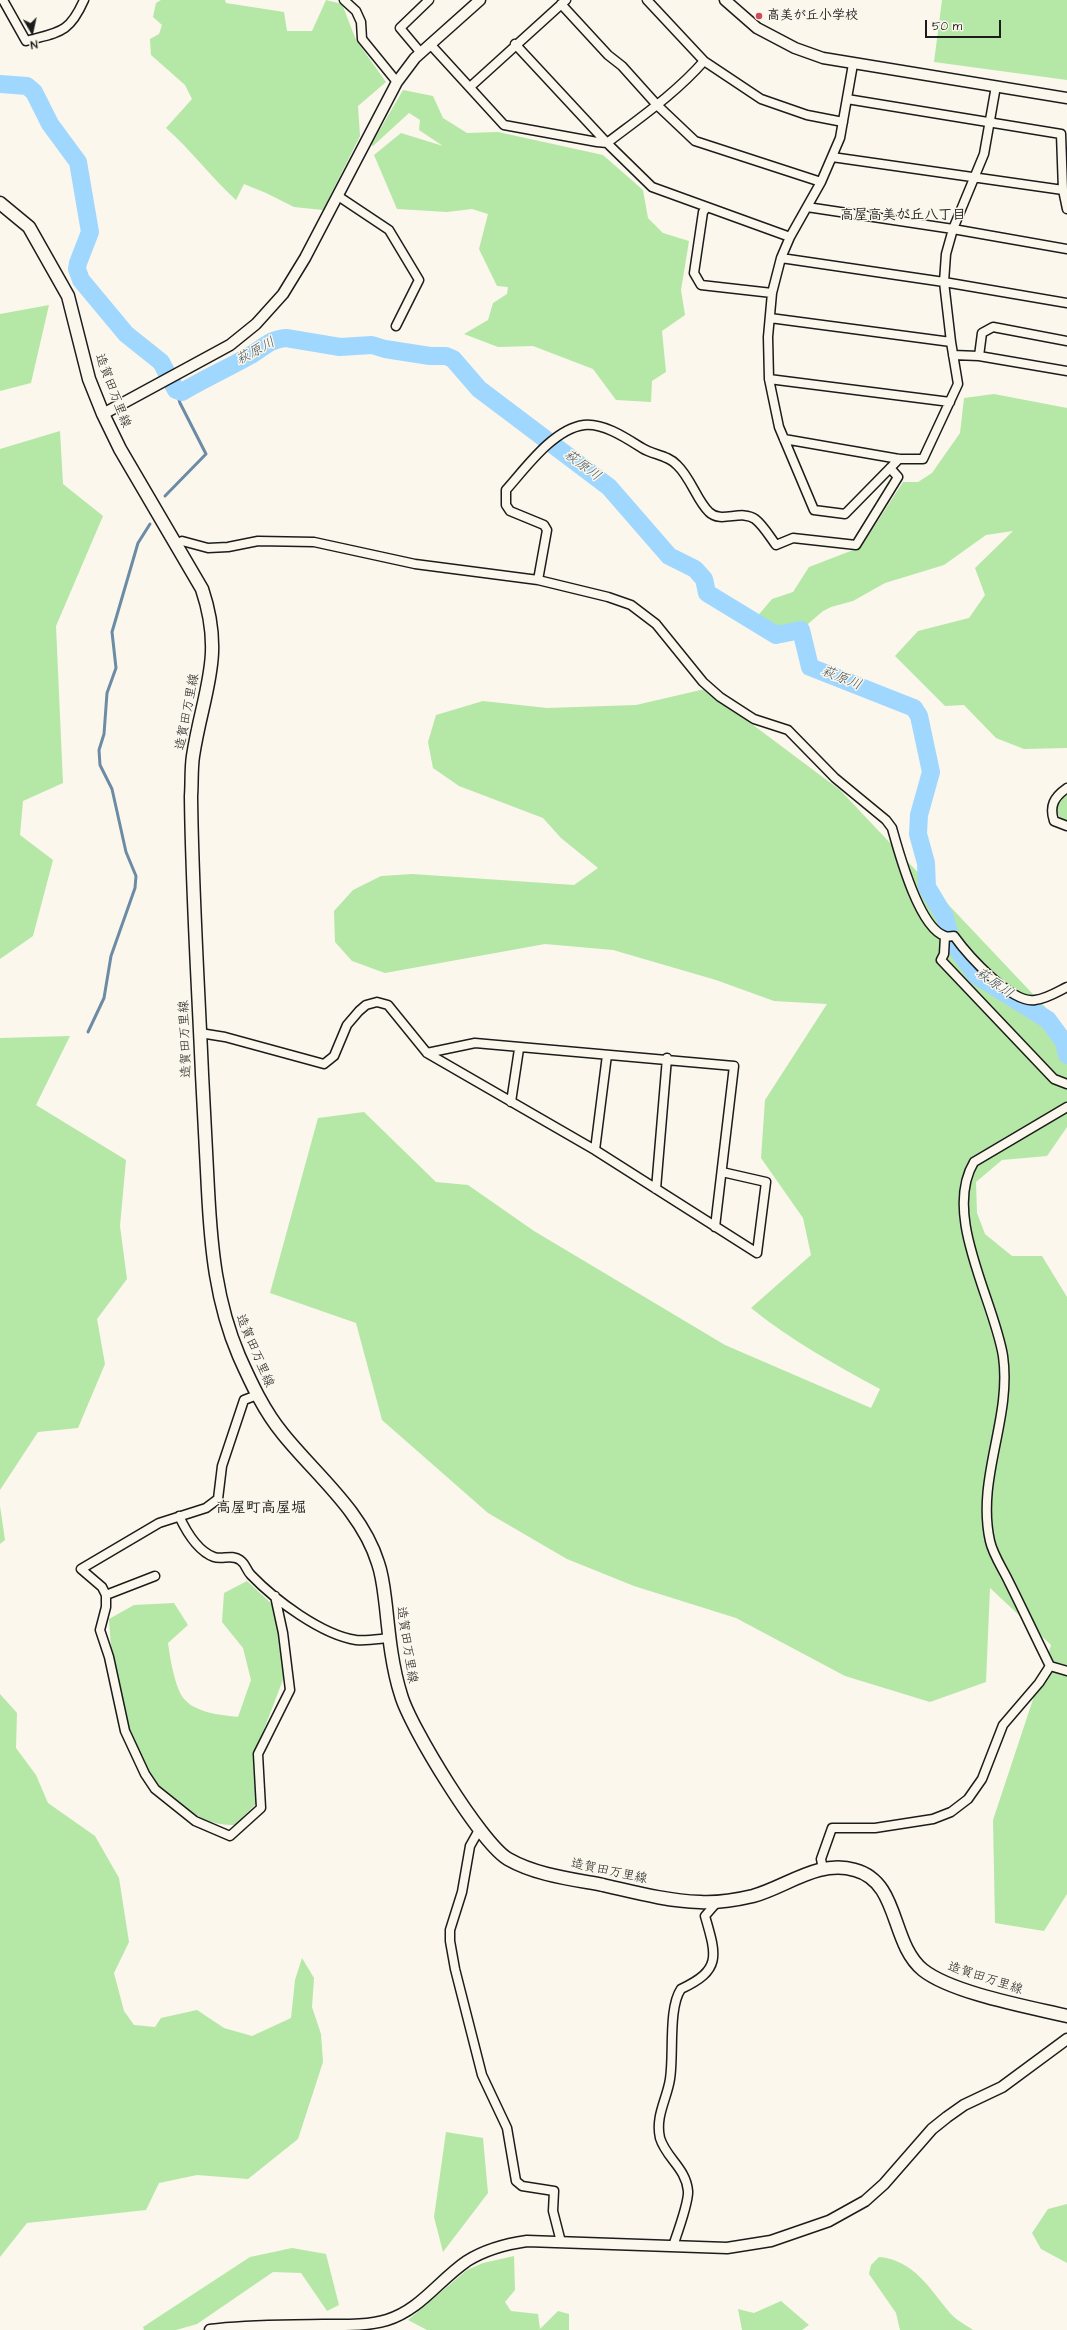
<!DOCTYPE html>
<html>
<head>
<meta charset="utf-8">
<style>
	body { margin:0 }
	#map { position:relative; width:1067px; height:2330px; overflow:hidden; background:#fbf7ec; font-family:"Architects Daughter",sans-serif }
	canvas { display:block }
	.north { position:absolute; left:12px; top:12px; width:40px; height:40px; -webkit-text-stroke:3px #fbf7ec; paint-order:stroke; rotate:171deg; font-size:11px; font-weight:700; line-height:16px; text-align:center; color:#1c1c1c }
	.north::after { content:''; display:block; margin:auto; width:14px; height:18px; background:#1c1c1c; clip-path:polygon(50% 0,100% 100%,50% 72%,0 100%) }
	.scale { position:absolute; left:925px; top:20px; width:76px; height:18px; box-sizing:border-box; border:2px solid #1c1c1c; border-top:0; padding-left:5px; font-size:12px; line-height:14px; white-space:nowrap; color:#1c1c1c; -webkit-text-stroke:3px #fbf7ec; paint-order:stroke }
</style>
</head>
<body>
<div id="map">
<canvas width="1067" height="2330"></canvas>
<div class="north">N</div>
<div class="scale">50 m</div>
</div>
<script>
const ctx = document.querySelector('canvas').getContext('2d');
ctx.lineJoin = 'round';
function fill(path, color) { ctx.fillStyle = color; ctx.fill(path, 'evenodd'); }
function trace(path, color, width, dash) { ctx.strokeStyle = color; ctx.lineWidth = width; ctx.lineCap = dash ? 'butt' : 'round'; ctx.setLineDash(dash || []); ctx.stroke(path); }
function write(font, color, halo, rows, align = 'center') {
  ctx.font = font + ' "Architects Daughter","Klee One",sans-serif'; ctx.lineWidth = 3; ctx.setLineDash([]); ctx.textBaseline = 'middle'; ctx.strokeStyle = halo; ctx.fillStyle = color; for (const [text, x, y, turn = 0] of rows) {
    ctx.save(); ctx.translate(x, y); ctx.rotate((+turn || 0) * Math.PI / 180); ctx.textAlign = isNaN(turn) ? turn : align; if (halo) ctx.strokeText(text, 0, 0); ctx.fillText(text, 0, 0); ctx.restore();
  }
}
fill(new Path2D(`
	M161,0H225L226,3L284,12L287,31H312L326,0L342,4L356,40L386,82L358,106L360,136L323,210L294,207L266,193L244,184L236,200C211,177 191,150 166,128L192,99L185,85L151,55L150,39L159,34L162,25L153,17L156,3Z
	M942,0H1067V80L934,62Z
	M403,90L433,96L443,118L467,133L498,132L603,155L643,190L648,218L663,233L689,241L681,290L685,315L662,331L666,372L652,381L651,402L616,400L593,369L533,346L498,347L464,334L488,320L493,303L507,294L508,287L497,286L479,249L488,214L472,209L447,212L397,209L374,155L401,133L443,146L419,130L420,120L409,113L373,146L371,145Z
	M49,305L31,383L0,391V314Z
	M994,394L1067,408V748L1024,749L996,738L964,705L945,706L895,656L918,631L969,618L985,595L975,568L1013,531L986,535L944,565L885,583L853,601L831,607L823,611L801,630L775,633L755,619L772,599L793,592L809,567L861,547L903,482H918L932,473L960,433L964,398Z
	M60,431L63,484L103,516L56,626L63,783L23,801L20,835L53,860L33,936L0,959V449Z
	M705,689L840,790L1047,1009L1067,1041V1127L1047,1156L1002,1160L976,1182L977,1213L985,1234L1012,1256H1042L1067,1297V1894L1044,1931L995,1923L993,1820L1051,1645L990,1588L986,1682L930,1702L845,1676L736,1618L634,1586L567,1559L488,1513L382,1420L356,1323L270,1293L318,1118L364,1112L436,1182L468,1185L534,1231L725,1345L871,1408L880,1389C834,1364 792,1341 751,1308L811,1255L803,1218L761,1158L765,1100L827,1004L774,1001L716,980L613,950L545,944L385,973L352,961L335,942L334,911L353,890L381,876L412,874L574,885L598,868L561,838L543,818L459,786L433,768L428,742L436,715L483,701L547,708L636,705Z
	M1067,793V822L1061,820L1057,812V801Z
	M70,1036L36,1105L126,1160L120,1226L127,1279L97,1319L105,1364L78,1428L38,1432L0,1490V1038Z
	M0,1506L5,1540L0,1544Z
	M247,1581L274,1606L284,1677L255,1753L256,1804L235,1825C212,1826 194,1816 177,1802C166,1793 154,1784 146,1772C118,1729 112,1669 109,1619L134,1605L174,1603L188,1625L168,1643C170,1657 175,1690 185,1700C197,1713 221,1715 238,1717L251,1680L243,1648L222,1622L224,1593Z
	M0,1694L17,1713L16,1748L36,1775L48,1803L95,1836L119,1878L129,1942L114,1973L124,2011L134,2025L155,2027L161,2018L197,2010L224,2028L252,2036L291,2018L295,1980L302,1958L314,1978L312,2007L321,2034L323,2062L298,2139L248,2179L197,2175L159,2183L146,2210L27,2223L0,2257Z
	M446,2132L483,2138L488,2193L443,2252L434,2217Z
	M1067,2204V2263L1041,2249L1032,2233L1048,2209Z
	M292,2248L326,2254L339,2305L327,2311L301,2273L273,2272L197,2324L176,2330H144L143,2327L250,2257Z
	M514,2256L515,2290L505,2302L511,2311L538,2314L540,2329L558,2311L569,2314V2330H427L408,2320L467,2270L483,2263Z
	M879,2257C914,2260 930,2289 950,2313C956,2320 966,2325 973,2330H900L896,2313L869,2274L871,2265Z
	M781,2301L809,2325L802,2330H742L738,2309L754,2313Z`), '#b5e7a7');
trace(new Path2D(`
	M165,496L206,454L180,403L176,390
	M88,1032L104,998L111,956L135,888L136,876L126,852L112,789L100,765L99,750L104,734L107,693L116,668L112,632L138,543L150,524`), '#6b8ca4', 3);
trace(new Path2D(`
	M0,84L27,86L34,92L50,124L78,162L90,232L78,263L77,269L81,280L126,334L161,362L176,390L182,392C204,379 228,368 251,355C264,347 271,339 286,338L340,347L372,345L385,349L430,356H446L453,359L479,389L609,487L669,556L695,569L704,579L707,593L776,635L801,630L810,667L914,708L919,716L931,772L919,815L918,834L926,863L927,887L945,917L951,941L976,975L1048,1020L1064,1042L1067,1055`), '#a0d7ff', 18);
const minor = new Path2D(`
	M3,0L26,41C59,32 69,34 84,0
	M344,0L356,11L361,22L362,39L397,82
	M647,0L704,61L761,99L807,115L843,122
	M561,4L608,55L622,66L657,105L695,141L821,182
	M430,44L504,125L597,142L607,143C641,117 676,93 704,61
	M515,44L607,143L652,187L790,237
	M421,53L400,28L429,0
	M853,64L840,138L821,182L790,237L781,258L772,293L768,337L769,379L779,427L814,510L845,514L899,459
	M470,87L566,0
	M847,99L1061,134L1063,190L1067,209
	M832,157L1063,190
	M338,196L389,230L419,280L396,326
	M707,207L703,212L694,273L701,285L772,293
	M807,207L953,229L1067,249
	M781,258L944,282L1067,303
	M770,318L951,342
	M953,355L979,356L1067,371
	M979,356L982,333L993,327L1067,341
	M769,379L950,402
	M784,439L899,459H923L958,384L951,342L944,282L946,254L953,229L984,154L996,86
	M176,544L182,541L208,548L228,547L258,541L314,542L415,564L538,580L608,597L631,605L656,624L703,682L720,697L754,719L788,730L835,778L886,820L892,828C899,853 919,928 945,936C947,937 952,936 954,936C967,954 1011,1004 1035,1000C1046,999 1057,992 1067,987
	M538,580L547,530L544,525L510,511L506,505V490C525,469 553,429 584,425C604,423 626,438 642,448C653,455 668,455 677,465C691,478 697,501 709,512C721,524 741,509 755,519C763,525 770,537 776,545L793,538L856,545L898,477L890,468
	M1067,788C1054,797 1049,806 1054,821L1067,826
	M945,936L944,954L941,960L1054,1079L1067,1084
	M200,1033L225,1037L324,1064L334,1056L347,1025L359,1011L366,1005L377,1002L388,1005L427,1053L595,1150L757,1253L766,1182L722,1172
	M427,1053L475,1043L734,1066L715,1227
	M511,1102L519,1049
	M1067,1107L974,1162C942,1215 994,1300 1003,1356C1012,1419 976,1478 990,1541C993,1555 1003,1569 1009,1582C1023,1610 1036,1638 1050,1666L1067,1671
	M595,1150L607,1055
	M656,1189L667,1058
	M257,1395L244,1400L222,1466L218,1499L206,1508L159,1523L81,1569L102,1587L106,1595V1607L100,1630L109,1657L125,1731L145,1774L155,1789L195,1821L230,1836L261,1808L258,1754L290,1690L283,1633L275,1596
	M179,1516C186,1531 197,1551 214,1557C222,1560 232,1554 240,1560C246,1564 246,1570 251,1575C275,1600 322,1635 356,1640C367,1641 378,1639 389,1638
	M106,1595L155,1576
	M479,1830L470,1846L462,1892L450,1930V1941L455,1969L482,2075L507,2128L516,2181L522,2186L554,2191L553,2211L561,2242
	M823,1869L821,1859L832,1828H875L933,1819L951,1812L968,1799L982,1779L1003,1725L1039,1683L1050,1666
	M673,2246C677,2234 689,2202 688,2191C686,2168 666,2158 660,2138C655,2116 667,2099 670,2079C674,2054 668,2008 681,1989C721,1970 717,1957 705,1916L718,1901`);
const tertiary = new Path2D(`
	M725,0L757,28L795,48L823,58L1067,98
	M103,414L230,345L256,324L283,294L305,258L397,82L415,58L480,0
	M210,2330C248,2325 285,2326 323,2325C344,2325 367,2326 387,2320C420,2310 439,2280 467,2261C486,2249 506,2244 527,2241L727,2248L771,2241L829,2221L865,2201L884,2184L932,2129L947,2117L964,2105L1002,2087L1067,2039`);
const secondary = new Path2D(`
	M0,203L29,227L68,296L89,379L103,414L120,449L202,589C225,657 203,691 193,756C191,769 192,783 191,796C192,888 198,981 202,1074C204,1112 206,1151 208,1190C211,1248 216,1302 239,1356C251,1383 264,1411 283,1434C316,1475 362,1511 378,1563C383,1577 384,1592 386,1607C389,1636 392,1667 401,1695C410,1727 481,1843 508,1859C536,1875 571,1879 603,1885C634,1892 667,1901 700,1902C717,1903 736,1900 753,1896C786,1887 819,1859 855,1870C900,1882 890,1943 923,1970C952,1993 1029,2007 1067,2016`);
trace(minor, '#1c1c1c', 11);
trace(tertiary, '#1c1c1c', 13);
trace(secondary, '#1c1c1c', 15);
trace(minor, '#fbf7ec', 8);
trace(tertiary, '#fbf7ec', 10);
trace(secondary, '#fbf7ec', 12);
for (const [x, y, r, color] of [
	[759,16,4,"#d1495b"]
]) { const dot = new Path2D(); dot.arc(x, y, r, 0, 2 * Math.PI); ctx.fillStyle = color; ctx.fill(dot); trace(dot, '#fbf7ec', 1.5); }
write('bold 13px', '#1c1c1c', '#fbf7ec', [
	["高美が丘小学校",767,16]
], 'left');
write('13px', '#1c1c1c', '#fbf7ec', [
	["造賀田万里線",112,391,69],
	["造賀田万里線",188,712,-79],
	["造賀田万里線",186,1039,-92],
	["造賀田万里線",254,1351,67],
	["造賀田万里線",406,1645,81],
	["造賀田万里線",609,1872,12],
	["造賀田万里線",985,1979,18]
]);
write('bold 14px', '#1c1c1c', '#fbf7ec', [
	["高屋高美が丘八丁目",903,216]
]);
write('italic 14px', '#445460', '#fbf7ec', [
	["萩原川",256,352,-28],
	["萩原川",582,466,37],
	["萩原川",841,679,22],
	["萩原川",994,984,35]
]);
write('bold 15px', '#1c1c1c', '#fbf7ec', [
	["高屋町高屋堀",261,1509]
]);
</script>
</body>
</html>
